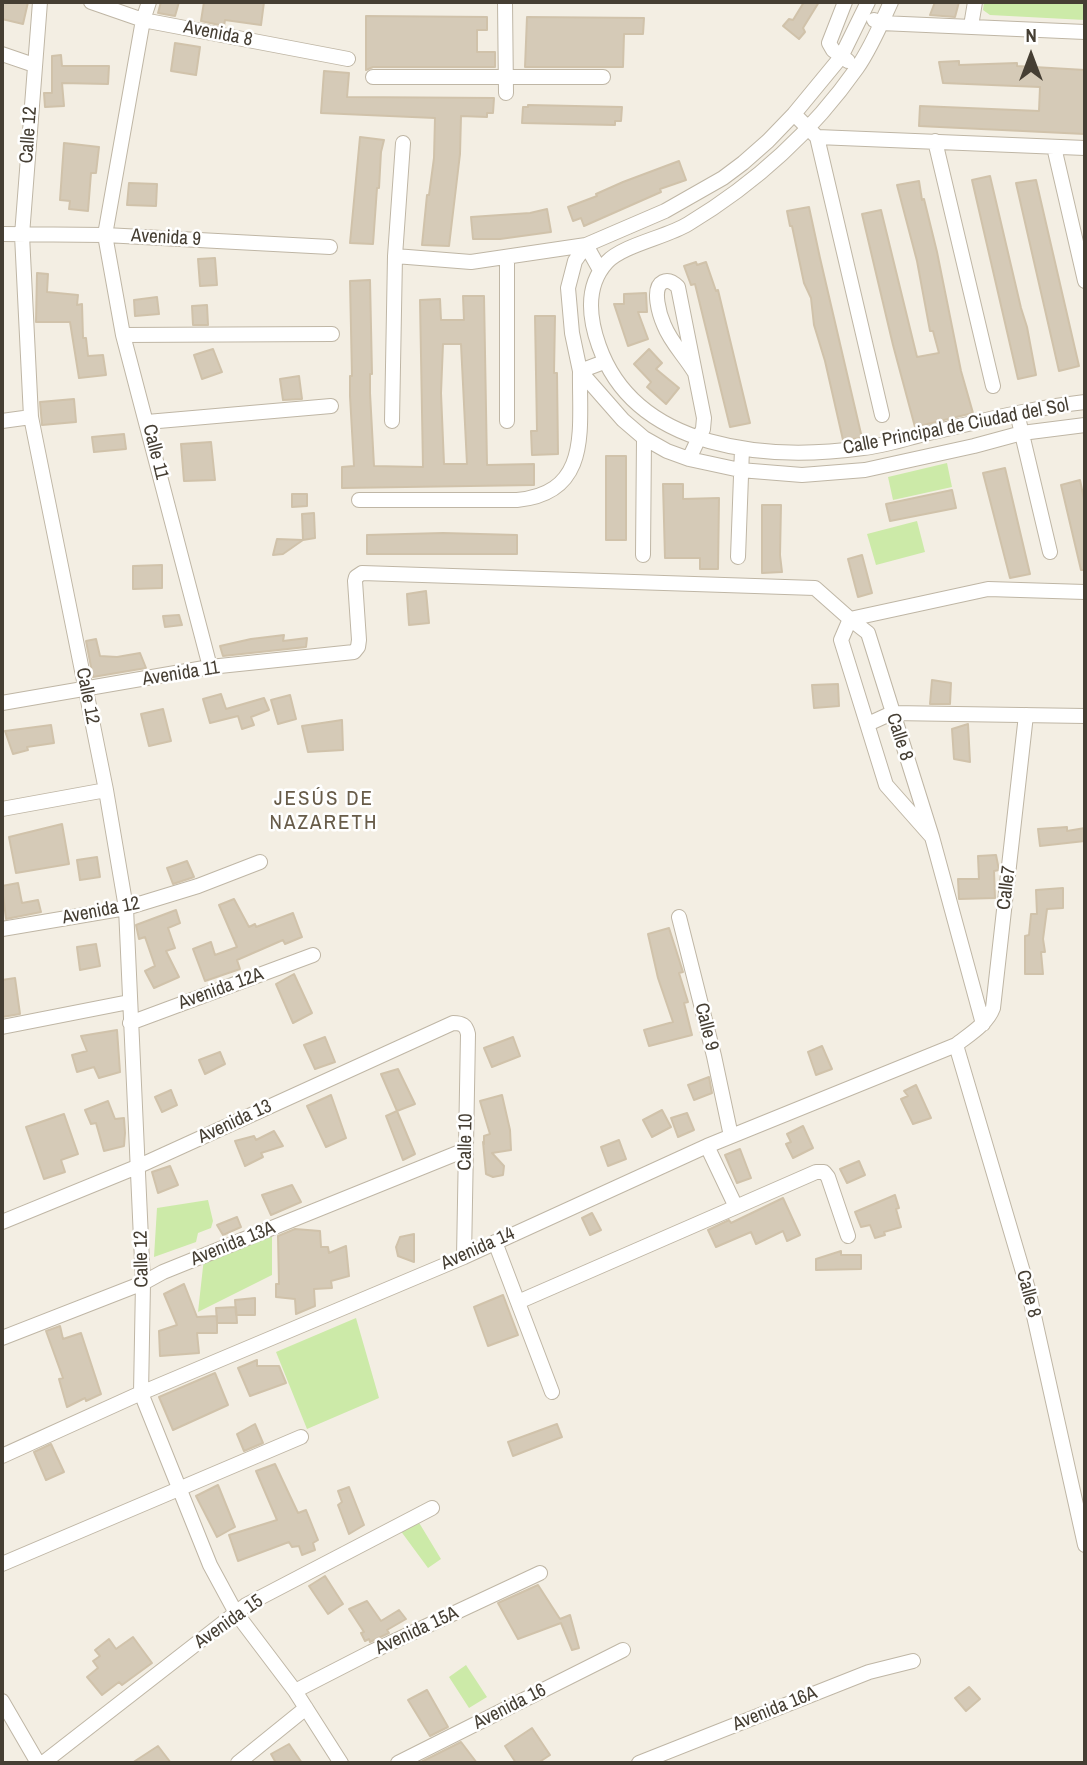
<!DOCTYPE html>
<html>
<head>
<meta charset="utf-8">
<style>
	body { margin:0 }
	#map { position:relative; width:1087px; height:1765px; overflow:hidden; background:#f3eee3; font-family:"Archivo Narrow",sans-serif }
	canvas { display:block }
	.frame { position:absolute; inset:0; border:4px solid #453e33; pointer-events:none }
	.north { position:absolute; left:996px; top:21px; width:70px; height:70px; -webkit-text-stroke:5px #fff; paint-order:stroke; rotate:0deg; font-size:19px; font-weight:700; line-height:28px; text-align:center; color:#453e33 }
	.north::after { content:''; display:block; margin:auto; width:24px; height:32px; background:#453e33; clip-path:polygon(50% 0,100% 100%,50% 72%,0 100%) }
</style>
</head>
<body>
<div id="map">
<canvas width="1087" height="1765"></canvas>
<div class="frame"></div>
<div class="north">N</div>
</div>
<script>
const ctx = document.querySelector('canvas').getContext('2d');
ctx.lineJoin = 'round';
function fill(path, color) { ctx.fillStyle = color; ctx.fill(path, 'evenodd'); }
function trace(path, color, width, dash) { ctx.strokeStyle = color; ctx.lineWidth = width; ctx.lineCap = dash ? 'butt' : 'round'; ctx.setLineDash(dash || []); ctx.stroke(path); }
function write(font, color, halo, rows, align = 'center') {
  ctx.font = font + ' "Archivo Narrow",sans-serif'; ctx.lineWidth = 5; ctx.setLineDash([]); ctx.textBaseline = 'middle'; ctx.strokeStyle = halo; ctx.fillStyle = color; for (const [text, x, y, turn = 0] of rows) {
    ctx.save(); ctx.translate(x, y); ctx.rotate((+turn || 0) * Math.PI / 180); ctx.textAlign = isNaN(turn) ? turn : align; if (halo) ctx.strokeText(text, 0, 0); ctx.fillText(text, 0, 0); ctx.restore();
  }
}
fill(new Path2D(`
	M984,2H1085V20L990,15L983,10Z
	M947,463L952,487L893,500L888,477Z
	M917,521L925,552L876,565L867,534Z
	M208,1200L213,1221L211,1228L198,1233L196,1242L154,1257L157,1208Z
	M272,1234V1275L198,1312L204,1258Z
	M356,1318L379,1398L307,1429L276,1352Z
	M418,1521L441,1559L428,1568L400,1530Z
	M466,1665L487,1697L469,1708L449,1677Z`), '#cceaa8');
const building = new Path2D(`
	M2,2H28L23,24L2,19Z
	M161,2H179L175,16L158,13Z
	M204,2H264L261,25L225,20L224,26L201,21Z
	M804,2H819L803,28L805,32L799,39L783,26L789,19L793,20Z
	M935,2H959L955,17L930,15Z
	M366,16L487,17V30H477V52H495V67H373L366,70Z
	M527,17L644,18L643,34H624L623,67H525Z
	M175,43L200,47L196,75L171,71Z
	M61,55L62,66H109L108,84L62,83L64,106L45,107L44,93H52V56Z
	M959,61V65L1017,63V66L1085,70V134L919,126L920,106L1039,111L1040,87L943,83L939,62Z
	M324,71L349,73L347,97L494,98L493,113H487V117L461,116L460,154L449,246L422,245L427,195H429L434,158L435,118L321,113Z
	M528,105L622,107L621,121H615V125L522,123L523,107H528Z
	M360,137L384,140L381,152L379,188H377L373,244L350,243Z
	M64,143L99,147L96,173H91L88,211L69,209L70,201L60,200Z
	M679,161L686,180L660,189L661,192L584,226L581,218L573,221L568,207L597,196L596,194L623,182Z
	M990,176L1021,308L1027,327L1036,375L1018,379L972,180Z
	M1036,180L1079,366L1059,371L1016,183Z
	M919,181L922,200L924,199L937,252L961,371L973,413L915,427L893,345L862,214L881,210L917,357L939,353L933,331H930L917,261L897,185Z
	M129,183L157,184L156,206L127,205Z
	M809,207L820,258L862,438L843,440L825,361L814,325L811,298L804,283L792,226H790L787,211Z
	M547,209L551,232L500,239H473L471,217L530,213Z
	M215,258L217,285L200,286L198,259Z
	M696,262L697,265L706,262L716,291L718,290L750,423L730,427L695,284L691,285L684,266Z
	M37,273L48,274L47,292L78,295L77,305L82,304L83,338H86L88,356L103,355L106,375L79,378L70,322H36Z
	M370,280L372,374H370V393L374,466L423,467L420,300L440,299L441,320H464L463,296H484L487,465L534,464V485L342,488V467L354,466L350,396V376H352L350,281ZM443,344H461L467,464H444L441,393Z
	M646,293L647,312H638L648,339L628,346L614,304H624V294Z
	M157,297L159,314L135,316L134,300Z
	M207,305L208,325H193L192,306Z
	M535,316H555L554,373H557L558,454L532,455L531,431H537Z
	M213,349L222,372L202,379L194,355Z
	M649,349L662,363L656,369L679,388L666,404L647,387L651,382L634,364Z
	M299,376L302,399L283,400L280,379Z
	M74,399L76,422L42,425L40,402Z
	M124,434L126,449L94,452L92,437Z
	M211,442L215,480L184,481L181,444Z
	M606,456H626V540H606Z
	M1005,468L1030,574L1010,578L983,473Z
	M1080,480L1085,504V570H1081L1061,485Z
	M663,484H683V499L719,498L718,569H700V558H665Z
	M952,490L956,508L890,521L886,504Z
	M292,494H307V506L292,507Z
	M762,505H781L780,555L782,572L762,573Z
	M314,513L315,538L303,540L283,554L273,555L277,539L303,540L302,514Z
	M443,533L517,535V554H367V535Z
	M862,555L872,593L858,597L848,559Z
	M162,565V588L133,589V566Z
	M426,591L429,623L409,625L407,594Z
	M179,615L182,625L165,627L163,616Z
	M284,635L283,641L307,638L306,647L223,656L220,646L251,639Z
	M96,639L100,656L117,657L140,653L146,668L93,677L86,641Z
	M932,680L951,683L950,704H930Z
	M838,684L839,706L814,708L812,685Z
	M221,694L226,709L264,698L269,710L251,717L254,725L242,729L238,716L210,723L203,699Z
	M290,695L296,719L278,724L271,700Z
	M163,709L171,741L149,746L141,714Z
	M342,720L343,750L308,752L302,726Z
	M968,724L970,762L954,759L952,729Z
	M51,725L54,743L27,747L28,750L13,754L5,731Z
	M62,824L69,864L16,873L9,837Z
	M1067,827V831L1085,828V841L1040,846L1038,829Z
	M996,855L999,870L994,871L995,898L959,899L958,879H979L978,856Z
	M97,857L100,877L80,880L77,860Z
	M187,861L194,877L173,884L167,868Z
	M18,883L22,903L38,900L41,912L6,919L2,886Z
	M1063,888V908L1047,909L1043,939L1045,952H1041L1043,974H1025V936L1029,935L1031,914H1037L1036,890Z
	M234,899L249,927L255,924L256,927L293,913L302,937L285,944L283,940L237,960L240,969L205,981L193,949L211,942L215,955L237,947L219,905Z
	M176,910L180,923L168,928L175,948L166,951L179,977L154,988L145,971L155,966L145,937L139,939L136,925Z
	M669,928L683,972L679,973L688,1002L684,1003L692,1035L649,1046L644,1030L673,1022L658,978L648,934Z
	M96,944L100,966L80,970L77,947Z
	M294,974L312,1013L293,1023L276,984Z
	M15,978L20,1014L2,1017V980Z
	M117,1030L120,1072L99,1078L94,1067L77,1072L72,1055L87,1051L81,1036Z
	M325,1037L335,1062L315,1069L304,1045Z
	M513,1037L520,1056L492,1067L484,1048Z
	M822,1046L832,1069L816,1075L808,1052Z
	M220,1052L225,1064L205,1074L199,1060Z
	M398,1069L415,1104L397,1111L381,1074Z
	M709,1077L712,1093L694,1100L688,1085Z
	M916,1085L931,1118L913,1124L901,1099L908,1096L904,1091Z
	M171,1090L177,1105L162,1112L155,1097Z
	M331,1095L346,1138L326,1147L307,1106Z
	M502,1095L510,1130L511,1150L492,1153L504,1166L503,1175L493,1177L486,1174L483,1142L484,1144V1136L490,1134L480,1101Z
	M108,1101L115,1119L124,1118L125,1133L124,1146L104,1151L96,1123L91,1124L85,1110Z
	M662,1110L671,1127L652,1137L643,1120Z
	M397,1111L415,1154L403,1160L386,1116Z
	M687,1113L694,1130L678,1137L671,1118Z
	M64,1114L78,1154L61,1160L65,1172L44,1179L26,1127Z
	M803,1126L813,1148L793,1158L786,1144L791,1142L787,1134Z
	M274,1131L283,1146L261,1153L263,1157L245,1166L235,1141L254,1136L256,1140Z
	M619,1140L626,1159L608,1166L601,1147Z
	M740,1149L751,1178L737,1183L725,1155Z
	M859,1161L865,1175L847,1183L840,1169Z
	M170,1166L178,1185L158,1193L152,1172Z
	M292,1185L301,1202L271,1215L262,1195Z
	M895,1195L899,1208L896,1209L901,1227L884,1232L885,1235L875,1238L870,1225L861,1227L855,1212Z
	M783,1198L800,1235L787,1241L783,1231L756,1244L751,1232L716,1247L708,1230L729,1220L731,1223Z
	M592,1213L601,1230L590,1235L582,1218Z
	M237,1217L241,1227L223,1235L217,1225Z
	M295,1229L320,1231L321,1247H328L329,1253L346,1246L349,1276L331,1281L332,1288L314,1289L315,1306L296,1314L295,1299L276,1297V1284H279L278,1236Z
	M414,1234V1262L398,1256L396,1247L400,1237Z
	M841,1251V1255H861V1269L816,1270V1259Z
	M184,1284L197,1317L217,1316V1333H197L199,1353L160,1356L159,1331L177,1325L164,1294Z
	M503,1295L518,1335L488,1346L474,1307Z
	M255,1298V1315H236L235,1300Z
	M236,1307L237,1323H217L216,1308Z
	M60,1326L63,1339L81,1333L101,1394L86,1401L85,1398L67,1407L59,1379L63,1378L46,1331Z
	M257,1360V1366H279L286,1383L250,1396L238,1368Z
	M215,1373L228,1405L173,1430L159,1397Z
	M255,1424L263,1443L244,1451L237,1434Z
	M557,1424L562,1437L513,1456L508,1442Z
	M51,1444L64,1472L46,1480L34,1452Z
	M275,1464L298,1513L306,1510L318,1540L313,1543L315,1550L302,1555L299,1546L292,1547L289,1542L238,1561L229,1535L277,1520L256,1471Z
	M218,1485L235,1527L217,1537L196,1496Z
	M349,1487L364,1525L349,1534L338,1505L342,1502L338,1491Z
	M325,1576L343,1604L328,1614L309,1586Z
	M538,1585L560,1619L570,1615L579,1648L572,1650L561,1623L518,1639L498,1603Z
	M367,1601L381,1621L399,1610L406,1619L387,1630L389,1633L370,1642L369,1639L365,1641L361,1633L364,1632L349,1609Z
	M133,1637L152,1663L122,1685L119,1682L102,1695L87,1677L98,1668L93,1661L100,1656L95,1650L109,1639L116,1649Z
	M969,1687L980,1699L966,1711L955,1698Z
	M427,1690L448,1727L430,1736L408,1700Z
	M532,1728L550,1755L538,1763H516L505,1746Z
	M461,1742L477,1763H419Z
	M289,1744L302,1763H276L271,1754Z
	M158,1746L171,1763H132Z`);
fill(building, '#d5cab7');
trace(building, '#d0c2aa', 2);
const minor = new Path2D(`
	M40,2L22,235L31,417L106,790L126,908L143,1283L141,1393L210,1565L236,1613L295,1691L341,1763
	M91,2L143,20L348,59
	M149,2L143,20L105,235L123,335L210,667
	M505,2L506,93
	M845,2L829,43L833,50L848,61
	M868,2L841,57L794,114L768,141L743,163L723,178L665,211L586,245L575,261L568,288L572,333L580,371L623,420L644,438L667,451L689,459L740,470L802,475L865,470L974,446L1022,433L1085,425
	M891,2C881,24 871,48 857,68C812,132 756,183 688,224C667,237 623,245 607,262C585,286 589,318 599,346C636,451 769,461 863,448C884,446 904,439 925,434C978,422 1031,408 1085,402
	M874,20L881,23L1085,32
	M971,26L975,2
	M2,54L34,65
	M373,77H603
	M794,114L817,137L882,415
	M817,137L1085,148
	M935,141L993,386
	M1054,147L1085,281
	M2,234L105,235L330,247
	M395,256L471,262L586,245L600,270
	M507,259V421
	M123,335L332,334
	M1017,413L1050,552
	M2,421L31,417
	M392,421L395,256L403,143
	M147,422L331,406
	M689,459L703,429L704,418L678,287C674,283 669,279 663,282C651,288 660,316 664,325C671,343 685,356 695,373
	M359,500H517C592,493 579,428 580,371L604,362
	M643,555L644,438
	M738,557L742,449
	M2,703L210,667L354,652L358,647L359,640L355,581L356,577L362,573L815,588L850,619L988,589L1085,592
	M868,724L892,713L1085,716
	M2,809L106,790
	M932,837L886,785L841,640L850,619L868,633L932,837L983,1024
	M679,917L714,1056L731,1136
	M2,929L126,908L198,886L260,862
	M130,1023L313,955
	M2,1027L129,1002
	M956,1045L1028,1289L1085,1545
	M707,1146L736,1207L816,1172H824L828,1177L848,1236
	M2,1222L139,1166L453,1023C462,1023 466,1025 468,1034L464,1257
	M495,1242L552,1392
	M518,1302L736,1207
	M2,1338L143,1283L163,1272L465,1150
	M2,1456L141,1393L464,1257L707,1146L956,1045C970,1034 987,1024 993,1008L1026,715
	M2,1564L301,1437
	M295,1691L371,1652L540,1573
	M2,1701L38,1763
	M43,1763L246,1605L432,1508
	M238,1763L306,1708
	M398,1763L623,1650
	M639,1763L869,1672L913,1661`);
trace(minor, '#bfb6a5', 16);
trace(minor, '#fff', 14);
write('19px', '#453e33', '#fff', [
	["Avenida 8",218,34,11],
	["Calle 12",29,135,-86],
	["Avenida 9",166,238,3],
	["Calle Principal de Ciudad del Sol",956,427,-11],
	["Calle 11",155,452,76],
	["Avenida 11",181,674,-9],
	["Calle 12",87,696,79],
	["Calle 8",899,737,72],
	["Calle7",1007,888,-83],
	["Avenida 12",101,911,-11],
	["Avenida 12A",221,989,-20],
	["Calle 9",706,1027,76],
	["Avenida 13",235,1122,-25],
	["Calle 10",466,1142,-89],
	["Avenida 13A",233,1244,-22],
	["Avenida 14",478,1249,-24],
	["Calle 12",142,1259,-91],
	["Calle 8",1028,1294,75],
	["Avenida 15",229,1622,-35],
	["Avenida 15A",417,1631,-25],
	["Avenida 16",510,1707,-27],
	["Avenida 16A",775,1709,-22]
]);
ctx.letterSpacing = '2px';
write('21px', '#685c49', '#fff', [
	["JESÚS DE",324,799],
	["NAZARETH",324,823]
]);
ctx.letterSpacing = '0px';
</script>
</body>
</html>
